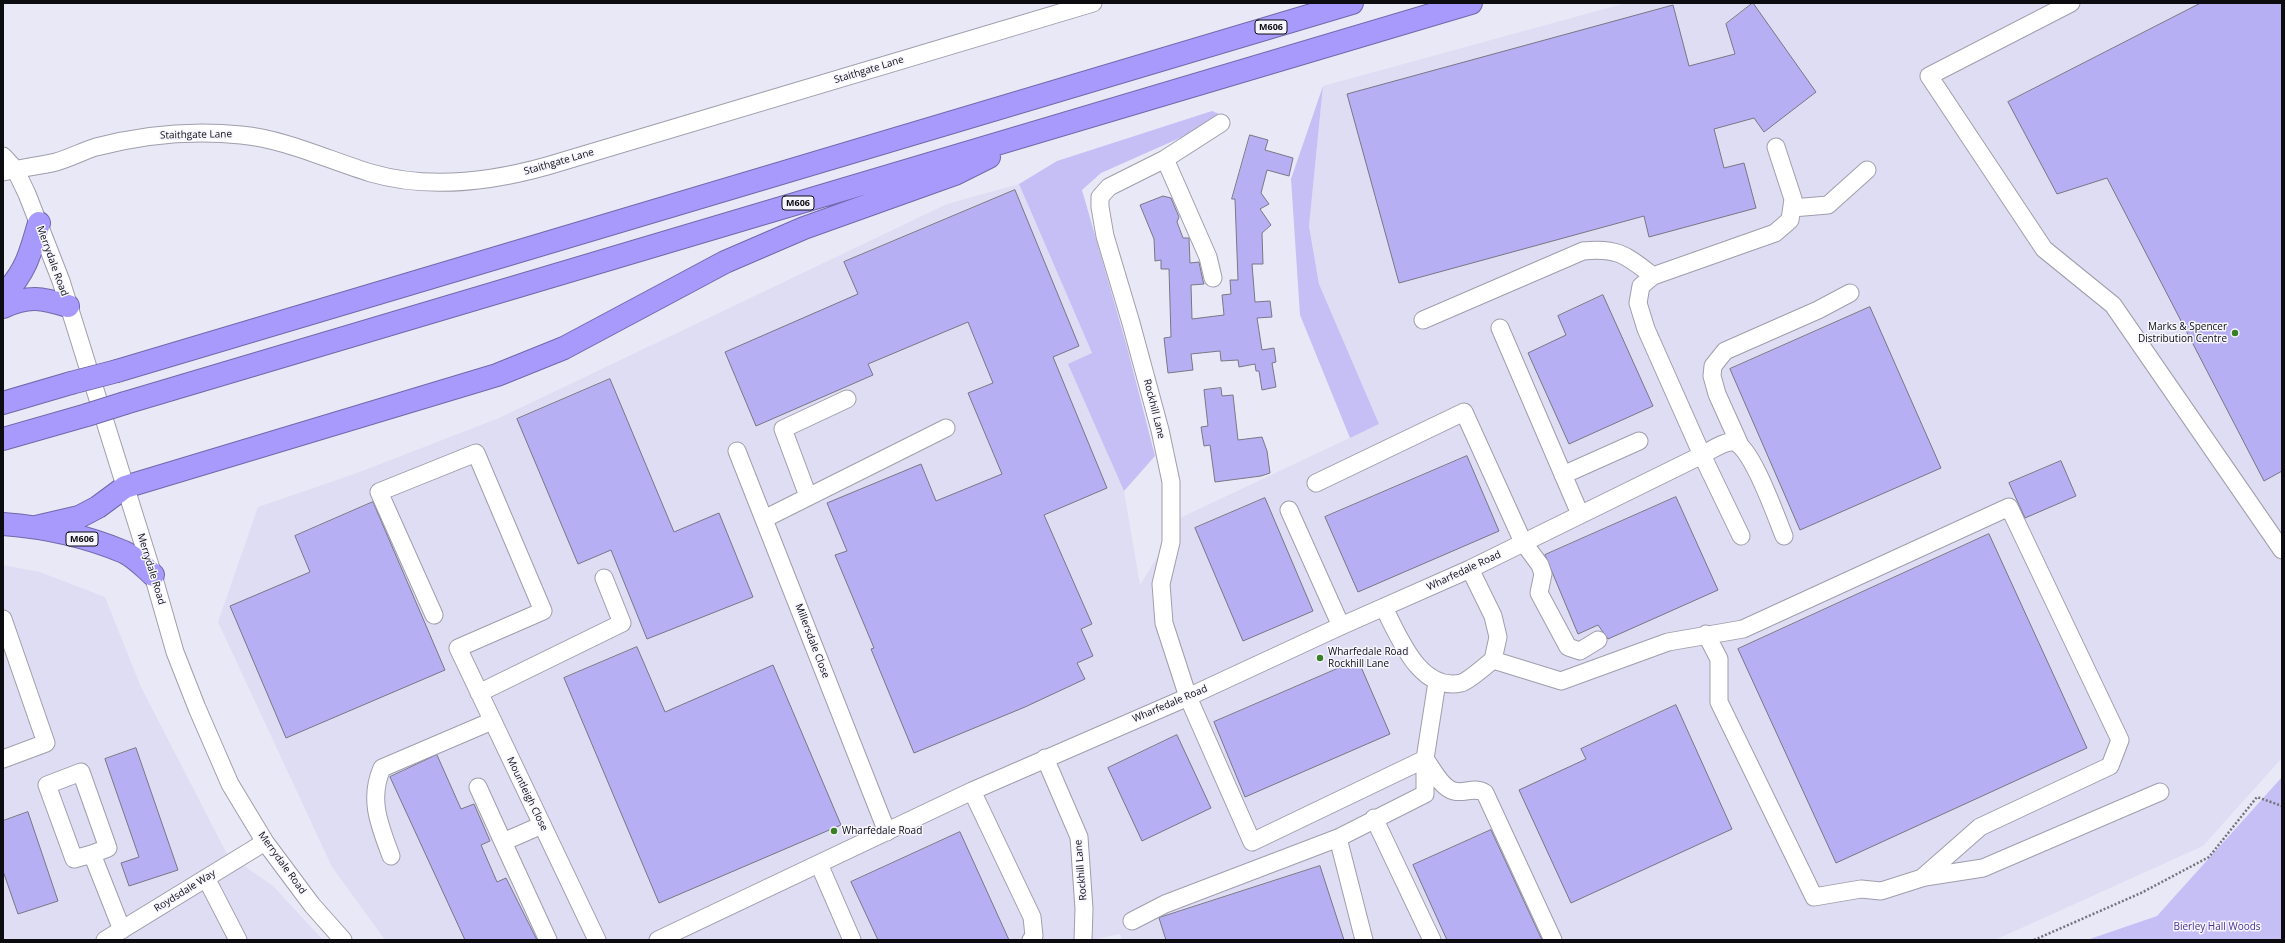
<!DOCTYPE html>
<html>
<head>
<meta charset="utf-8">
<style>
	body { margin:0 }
	#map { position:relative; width:2285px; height:943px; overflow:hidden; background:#e9e8f7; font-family:"Open Sans",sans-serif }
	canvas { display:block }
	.frame { position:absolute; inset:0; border:4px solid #0c0c10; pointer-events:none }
</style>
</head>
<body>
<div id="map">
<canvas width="2285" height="943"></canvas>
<div class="frame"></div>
</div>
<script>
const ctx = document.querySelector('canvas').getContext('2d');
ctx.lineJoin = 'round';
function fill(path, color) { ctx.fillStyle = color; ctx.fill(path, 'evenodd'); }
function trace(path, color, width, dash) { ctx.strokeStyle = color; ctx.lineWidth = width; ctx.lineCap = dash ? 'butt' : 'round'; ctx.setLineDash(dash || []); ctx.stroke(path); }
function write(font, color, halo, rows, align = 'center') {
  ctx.font = font + ' "Open Sans",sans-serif'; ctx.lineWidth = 3; ctx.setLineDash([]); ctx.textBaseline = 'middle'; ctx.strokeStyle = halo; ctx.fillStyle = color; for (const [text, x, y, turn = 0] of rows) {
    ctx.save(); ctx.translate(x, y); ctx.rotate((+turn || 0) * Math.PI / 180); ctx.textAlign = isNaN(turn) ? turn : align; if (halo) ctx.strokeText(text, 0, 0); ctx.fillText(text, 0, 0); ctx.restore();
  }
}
fill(new Path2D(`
	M1626,3H2282V758L2203,846L1995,940H1122L1120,934L1092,940H385L332,867L218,622L258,507L357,473L499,418L947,204L1019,184L1092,353L1069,365L1124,491L1140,585L1182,517L1379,424L1319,284L1309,225L1323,86Z
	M3,565L40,572L105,597L141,687L227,854L273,886L323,940H3Z`), '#dfddf3');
fill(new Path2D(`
	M1323,86L1309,226L1319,284L1379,424L1350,438L1300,315L1291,179Z
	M1212,111L1227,117L1101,173L1082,190L1127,347L1155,456L1124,491L1068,364L1092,353L1019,184L1057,161Z
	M2282,777V940H2087L2157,916Z`), '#c5bff5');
const building = new Path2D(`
	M1753,3L1816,92L1764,132L1754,118L1714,129L1724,168L1744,163L1756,208L1649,237L1644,216L1399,283L1347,94L1673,5L1689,66L1735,54L1726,24Z
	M2201,3H2282V471L2264,481L2107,178L2057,194L2008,102Z
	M1250,135L1268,140L1265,150L1293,158L1289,176L1267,170L1261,193L1269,204L1260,209L1271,225L1262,233L1263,264H1252L1255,302L1270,301L1272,317L1257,318L1262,350L1274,348L1276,362L1272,363L1276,387L1262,390L1259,371H1256L1255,364L1239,367L1238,360L1221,361L1220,351L1191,354L1193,370L1168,373L1164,338L1171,337L1169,269H1161V260L1155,261L1154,239L1140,205L1163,196L1171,198L1179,217L1177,222L1183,238H1189L1190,263L1199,262L1203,281L1204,284L1191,285L1192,319L1224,315L1222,295L1231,294L1230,280H1238L1235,199H1232Z
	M1015,190L1079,346L1053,357L1107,488L1044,515L1092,624L1081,629L1093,656L1077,663L1085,679L1025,707L914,753L871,649L874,648L835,555L847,551L827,503L921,464L936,501L1002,474L968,393L993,383L968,322L868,364L873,375L756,426L725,352L858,294L844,262Z
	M1603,295L1653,406L1569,444L1528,353L1566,335L1558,316Z
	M1870,307L1941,468L1800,530L1730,369Z
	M610,379L674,532L719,513L753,597L647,639L611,550L578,564L517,419Z
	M1221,388L1222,396L1233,395L1238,440L1262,437L1267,451L1270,473L1261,476L1215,482L1210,445L1204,446L1201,427L1208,426L1204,390Z
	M1467,456L1499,531L1358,592L1325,517Z
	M2061,461L2076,496L2025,518L2009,483Z
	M1676,497L1718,590L1608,639L1598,625L1578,634L1545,555Z
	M1265,498L1313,611L1243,641L1195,528Z
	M373,502L445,670L286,738L230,606L310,572L295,536Z
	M1989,534L2087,748L1836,863L1738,649Z
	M637,647L665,712L773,665L841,825L659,903L564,678Z
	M1358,660L1390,734L1245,797L1214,722Z
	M1676,705L1732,829L1571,903L1519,790L1586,759L1581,749Z
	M1177,735L1211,808L1142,841L1108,768Z
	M136,748L178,870L129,886L121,863L139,857L105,759Z
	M437,755L461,809L474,804L490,841L481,845L497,882L506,878L537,940H465L390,777Z
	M28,812L58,901L18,914L3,871V821Z
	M1491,830L1542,940H1447L1413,865Z
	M960,832L1009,940H878L851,882Z
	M1320,866L1344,940H1166L1159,918Z`);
fill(building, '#b7aff4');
trace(building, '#787784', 1);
const minor = new Path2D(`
	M2071,3L1929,76L2044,249L2113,305L2282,550
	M1221,123L1165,159L1109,187L1100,197V207L1105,236L1131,323L1160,430L1171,482V542L1161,584L1164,623L1188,697L1252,842L1425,759
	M3,156L15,169L27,194L61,281L153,575L175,652L197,708L230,784L265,842L312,905L343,940
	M1165,159L1208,257L1213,278
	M3,172C21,168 39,166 56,162C70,158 83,151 96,147C142,135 193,130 241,135C285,139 328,160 371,173C429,190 490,182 547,166L1093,3
	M1792,208L1828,205L1867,170
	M1423,320L1583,251C1618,247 1627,256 1653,276
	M1500,328L1580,514
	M1739,443L1717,394L1712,376L1713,366L1725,351L1818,310L1850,293
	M737,451L887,832
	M1563,475L1639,441
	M1316,483L1464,412L1523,542L1540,565L1543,574L1539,593L1568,647L1580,651L1598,640
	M808,496L783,429L847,399
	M1289,510L1341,626
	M764,519L946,428
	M1741,536L1702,455C1710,451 1724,441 1733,442C1750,442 1777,519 1784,536
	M1384,608C1399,636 1419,692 1461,683C1469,681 1486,665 1493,660L1498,637L1493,616L1470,569
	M434,615L379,492L476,453L543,611L458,648L597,940
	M3,619L46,743L3,759
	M1706,634L1719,659V702L1814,897L1861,889L1881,891L1925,877L1983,868L2160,792
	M1493,660L1561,681L1668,642L1743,629L2009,507L2120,740L2110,766L1980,827L1922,878
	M479,693L622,623L604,578
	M1045,758L1079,837L1084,909L1083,940
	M1425,759C1433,769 1441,788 1454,791C1465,794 1474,786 1485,793L1553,940
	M478,787L503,842L542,825
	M972,791L1032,917L1034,936L1031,940
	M1374,818L1432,940
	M503,842L548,940
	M92,854L74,859L47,785L81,772L108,848L92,854L122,930
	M391,856C380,826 368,800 382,768L492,721
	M819,864L852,940
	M206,878L238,940
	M1132,921L1165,904L1338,838
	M105,940L265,842
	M658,940L972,791L1188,697L1341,626L1470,569L1702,455L1646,329L1638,303L1641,286L1653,276L1775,233L1790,220L1793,199L1776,147
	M1364,940L1338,838L1425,794V759L1437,682`);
const highway = new Path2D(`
	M3,296C26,271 30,255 39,223
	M3,307C29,295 42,298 68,306
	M117,371L1352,3
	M3,403L71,383
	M125,403L1471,3
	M3,439L87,415
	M3,524C43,527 86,536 124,552C135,557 144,567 153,575
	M36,527L79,517L98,507L125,487L497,375L564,348L725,262L804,228L955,174L989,157`);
trace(minor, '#9f9eac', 19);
trace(highway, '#7168aa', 24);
trace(new Path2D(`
	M2034,940L2141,893L2209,857L2257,797L2282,806`), '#73737c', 2.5, [2, 2]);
trace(minor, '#fff', 17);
trace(highway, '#a899fd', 22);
const highwayBridge = new Path2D(`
	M71,383L117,371
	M87,415L125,403`);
trace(highwayBridge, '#7168aa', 24, []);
trace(highwayBridge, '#a899fd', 22);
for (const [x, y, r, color] of [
	[2235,333,4,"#398025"],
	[1320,658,4,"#398025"],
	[834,831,4,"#398025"]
]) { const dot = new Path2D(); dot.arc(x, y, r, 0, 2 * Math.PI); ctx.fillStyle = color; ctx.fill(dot); trace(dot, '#f7f6ff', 1.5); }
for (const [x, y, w] of [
	[1271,27,32],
	[798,203,32],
	[82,539,32]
]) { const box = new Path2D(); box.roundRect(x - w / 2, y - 7, w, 14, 3); ctx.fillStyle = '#f7f6ff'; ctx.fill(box); trace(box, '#0c0c10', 1); }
write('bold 9px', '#0c0c10', null, [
	["M606",1271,27],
	["M606",798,203],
	["M606",82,539]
]);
write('10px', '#0c0c10', '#f7f6ff', [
	["Staithgate Lane",869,70,-17],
	["Staithgate Lane",196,135,-1],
	["Staithgate Lane",559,162,-16],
	["Merrydale Road",52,261,70],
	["Rockhill Lane",1154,409,76],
	["Merrydale Road",151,569,73],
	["Wharfedale Road",1464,571,-25],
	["Millersdale Close",812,641,69],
	["Wharfedale Road",1170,704,-23],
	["Mountleigh Close",527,794,64],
	["Merrydale Road",282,863,54],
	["Rockhill Lane",1081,870,-95],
	["Roydsdale Way",185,891,-32]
]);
write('10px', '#0c0c10', '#f7f6ff', [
	["Marks & Spencer",2227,327,"right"],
	["Distribution Centre",2227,339,"right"],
	["Wharfedale Road",1328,652],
	["Rockhill Lane",1328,664],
	["Wharfedale Road",842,831]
], 'left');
write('10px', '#4a3193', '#f7f6ff', [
	["Bierley Hall Woods",2217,927]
]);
</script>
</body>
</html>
